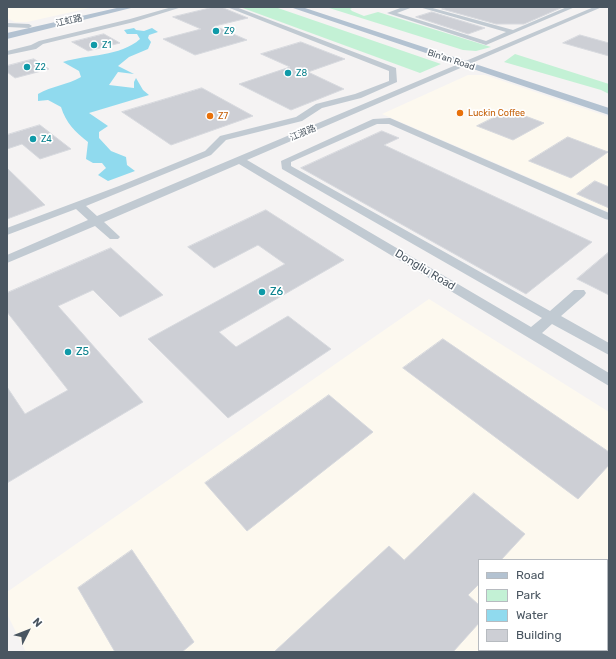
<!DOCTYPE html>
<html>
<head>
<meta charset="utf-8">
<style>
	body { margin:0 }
	#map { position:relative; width:616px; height:659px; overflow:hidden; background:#f5f3f3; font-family:Rubik,sans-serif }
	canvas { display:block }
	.frame { position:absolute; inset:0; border:8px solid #4a5661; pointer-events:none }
	.legend { position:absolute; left:478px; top:559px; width:130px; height:92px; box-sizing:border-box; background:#fff; border:1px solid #b7bbc0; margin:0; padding:5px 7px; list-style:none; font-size:12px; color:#4a5661 }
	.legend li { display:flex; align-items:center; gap:8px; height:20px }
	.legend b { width:20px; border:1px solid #b7bbc0 }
	.north { position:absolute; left:8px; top:611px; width:40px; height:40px; -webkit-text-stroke:3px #fff; paint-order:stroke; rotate:48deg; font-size:11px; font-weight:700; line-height:16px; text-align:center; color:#4a5661 }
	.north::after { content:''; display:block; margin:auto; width:14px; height:18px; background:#4a5661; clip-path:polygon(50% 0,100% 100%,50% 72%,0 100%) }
</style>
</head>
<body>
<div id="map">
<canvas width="616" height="659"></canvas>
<div class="frame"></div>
<ul class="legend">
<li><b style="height:5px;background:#b3c2d1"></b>Road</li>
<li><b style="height:11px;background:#c3f1d5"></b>Park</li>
<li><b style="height:11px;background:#90daee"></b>Water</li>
<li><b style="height:11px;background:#cdcfd5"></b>Building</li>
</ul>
<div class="north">N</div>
</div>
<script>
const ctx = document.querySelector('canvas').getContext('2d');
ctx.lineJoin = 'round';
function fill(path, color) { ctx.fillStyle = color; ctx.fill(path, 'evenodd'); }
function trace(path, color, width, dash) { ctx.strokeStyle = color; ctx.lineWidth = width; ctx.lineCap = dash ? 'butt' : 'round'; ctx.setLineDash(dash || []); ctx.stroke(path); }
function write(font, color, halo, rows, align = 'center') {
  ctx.font = font + ' Rubik,"Noto Sans SC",sans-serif'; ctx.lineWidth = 3.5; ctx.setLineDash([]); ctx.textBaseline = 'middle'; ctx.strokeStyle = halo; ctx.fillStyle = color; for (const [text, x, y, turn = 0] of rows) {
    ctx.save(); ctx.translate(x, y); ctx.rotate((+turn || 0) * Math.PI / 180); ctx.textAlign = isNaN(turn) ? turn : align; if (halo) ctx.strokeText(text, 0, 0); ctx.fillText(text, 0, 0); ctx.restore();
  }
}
fill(new Path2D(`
	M7,7H94L27,22H15L7,18Z
	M468,75H485L609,117V212L382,114Z
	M429,299L609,412V588L607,591V560H479V650H567L566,652H26L7,614V592Z`), '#fdf9ef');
fill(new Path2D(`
	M240,7H275L441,64L420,73Z
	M326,7H354L350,9L352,11L364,16L378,12L491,47L476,51L463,50Z
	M515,54L609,84V94L601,90L504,62Z`), '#c3f1d5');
fill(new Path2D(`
	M134,28L136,30L144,31L152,28L158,32L149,35L148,38L151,42L148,49L129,57L118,66L134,74L118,72L109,85L134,88V82L136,78L143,90L149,95L89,113L108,126L99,132V138L111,151L126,157L127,165L135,171L108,181L98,175L106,168L102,163H93L86,159L88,142C75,132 66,123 61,107L48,100L38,101V94C52,86 67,85 81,77L79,71L63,62C88,54 120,57 140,39L137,34H127L124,30Z`), '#90daee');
const building = new Path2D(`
	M214,7H221L248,18L215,26L247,40L195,55L163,39L201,29L173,17Z
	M448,7H563L524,24H496L442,9Z
	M432,12L485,28L468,34L416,17Z
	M104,34L120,43L88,51L72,42Z
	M580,35L609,43V56L563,43Z
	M301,42L345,59L308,72L344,89L291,110L239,84L290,67L261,54Z
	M34,59L49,69L15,78L7,72V66Z
	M202,88L253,116L171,145L122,112Z
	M509,110L544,123L513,140L477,126Z
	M40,125L71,149L40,159L22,144L7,149V135Z
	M382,131L399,138L384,145L592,242L526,294L301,168Z
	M568,137L608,152L571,178L529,161Z
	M7,168L45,205L7,219Z
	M595,181L609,187V208L577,194Z
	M266,210L344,260L219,332L236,347L288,316L331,349L228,418L148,339L285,264L258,245L214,268L188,247Z
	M111,248L163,295L120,317L93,290L58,306L143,402L7,483V387L25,414L68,390L7,312V293Z
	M609,252V295L577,279Z
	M443,339L609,452V465L578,499L403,368Z
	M329,395L373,432L247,531L205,483Z
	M474,493L525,534L501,560H479V584L468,595L479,605V623L453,652H274L389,546L404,560Z
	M132,550L194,642L182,652H115L78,588Z`);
fill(building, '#cdcfd5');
trace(building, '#d7d9de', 1);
fill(new Path2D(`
	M172,7H182L134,22L43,44L36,49L7,55V51L31,45L39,41L130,19Z
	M227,7H236L396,68L397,82L361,98L322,108L302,121L226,140L211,155L86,206L97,216L594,7H602L247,160L531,327L542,318L282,169L281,161L373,119L390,118L609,213V220L605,219L389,124H377L291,162V166L550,311L574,290H584L586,293L584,296L561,316L609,343V355L552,324L542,333L609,373V386L239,164L104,222L118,235L120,237L118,239H110L95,226L7,263V255L88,220L76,209L7,235V228L119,186L205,151L220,136L296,117L316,104L355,94L389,81V71Z
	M403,7H413L397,13L486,41L506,32L419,7H429L513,30L567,7H575L486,45L387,13Z
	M7,23L29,24L32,26L29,28L7,27Z`), '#c1cad2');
fill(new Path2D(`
	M121,7H135L7,39V33Z
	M290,7H302L609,108V115Z`), '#b3c2d1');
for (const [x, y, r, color] of [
	[216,31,4,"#0f9aa8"],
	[94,45,4,"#0f9aa8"],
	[27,67,4,"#0f9aa8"],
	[288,73,4,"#0f9aa8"],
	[460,113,4,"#e8710a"],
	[210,116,4,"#e8710a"],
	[33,139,4,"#0f9aa8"],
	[262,292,4,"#0f9aa8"],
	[68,352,4,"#0f9aa8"]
]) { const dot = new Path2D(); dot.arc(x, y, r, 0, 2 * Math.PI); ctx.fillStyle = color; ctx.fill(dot); trace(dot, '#fff', 1.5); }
write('9px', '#4a5661', '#fff', [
	["江虹路",69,21,-13],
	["Bin'an Road",451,60,18],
	["江淑路",303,133,-23]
]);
write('9px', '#0d838f', '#fff', [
	["Z9",224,31],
	["Z1",102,45],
	["Z2",35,67],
	["Z8",296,73],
	["Z4",41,139]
], 'left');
write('9px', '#c56008', '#fff', [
	["Luckin Coffee",468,113],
	["Z7",218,116]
], 'left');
write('11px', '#4a5661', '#fff', [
	["Dongliu Road",425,270,31]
]);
write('11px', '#0d838f', '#fff', [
	["Z6",270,292],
	["Z5",76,352]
], 'left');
</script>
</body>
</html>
